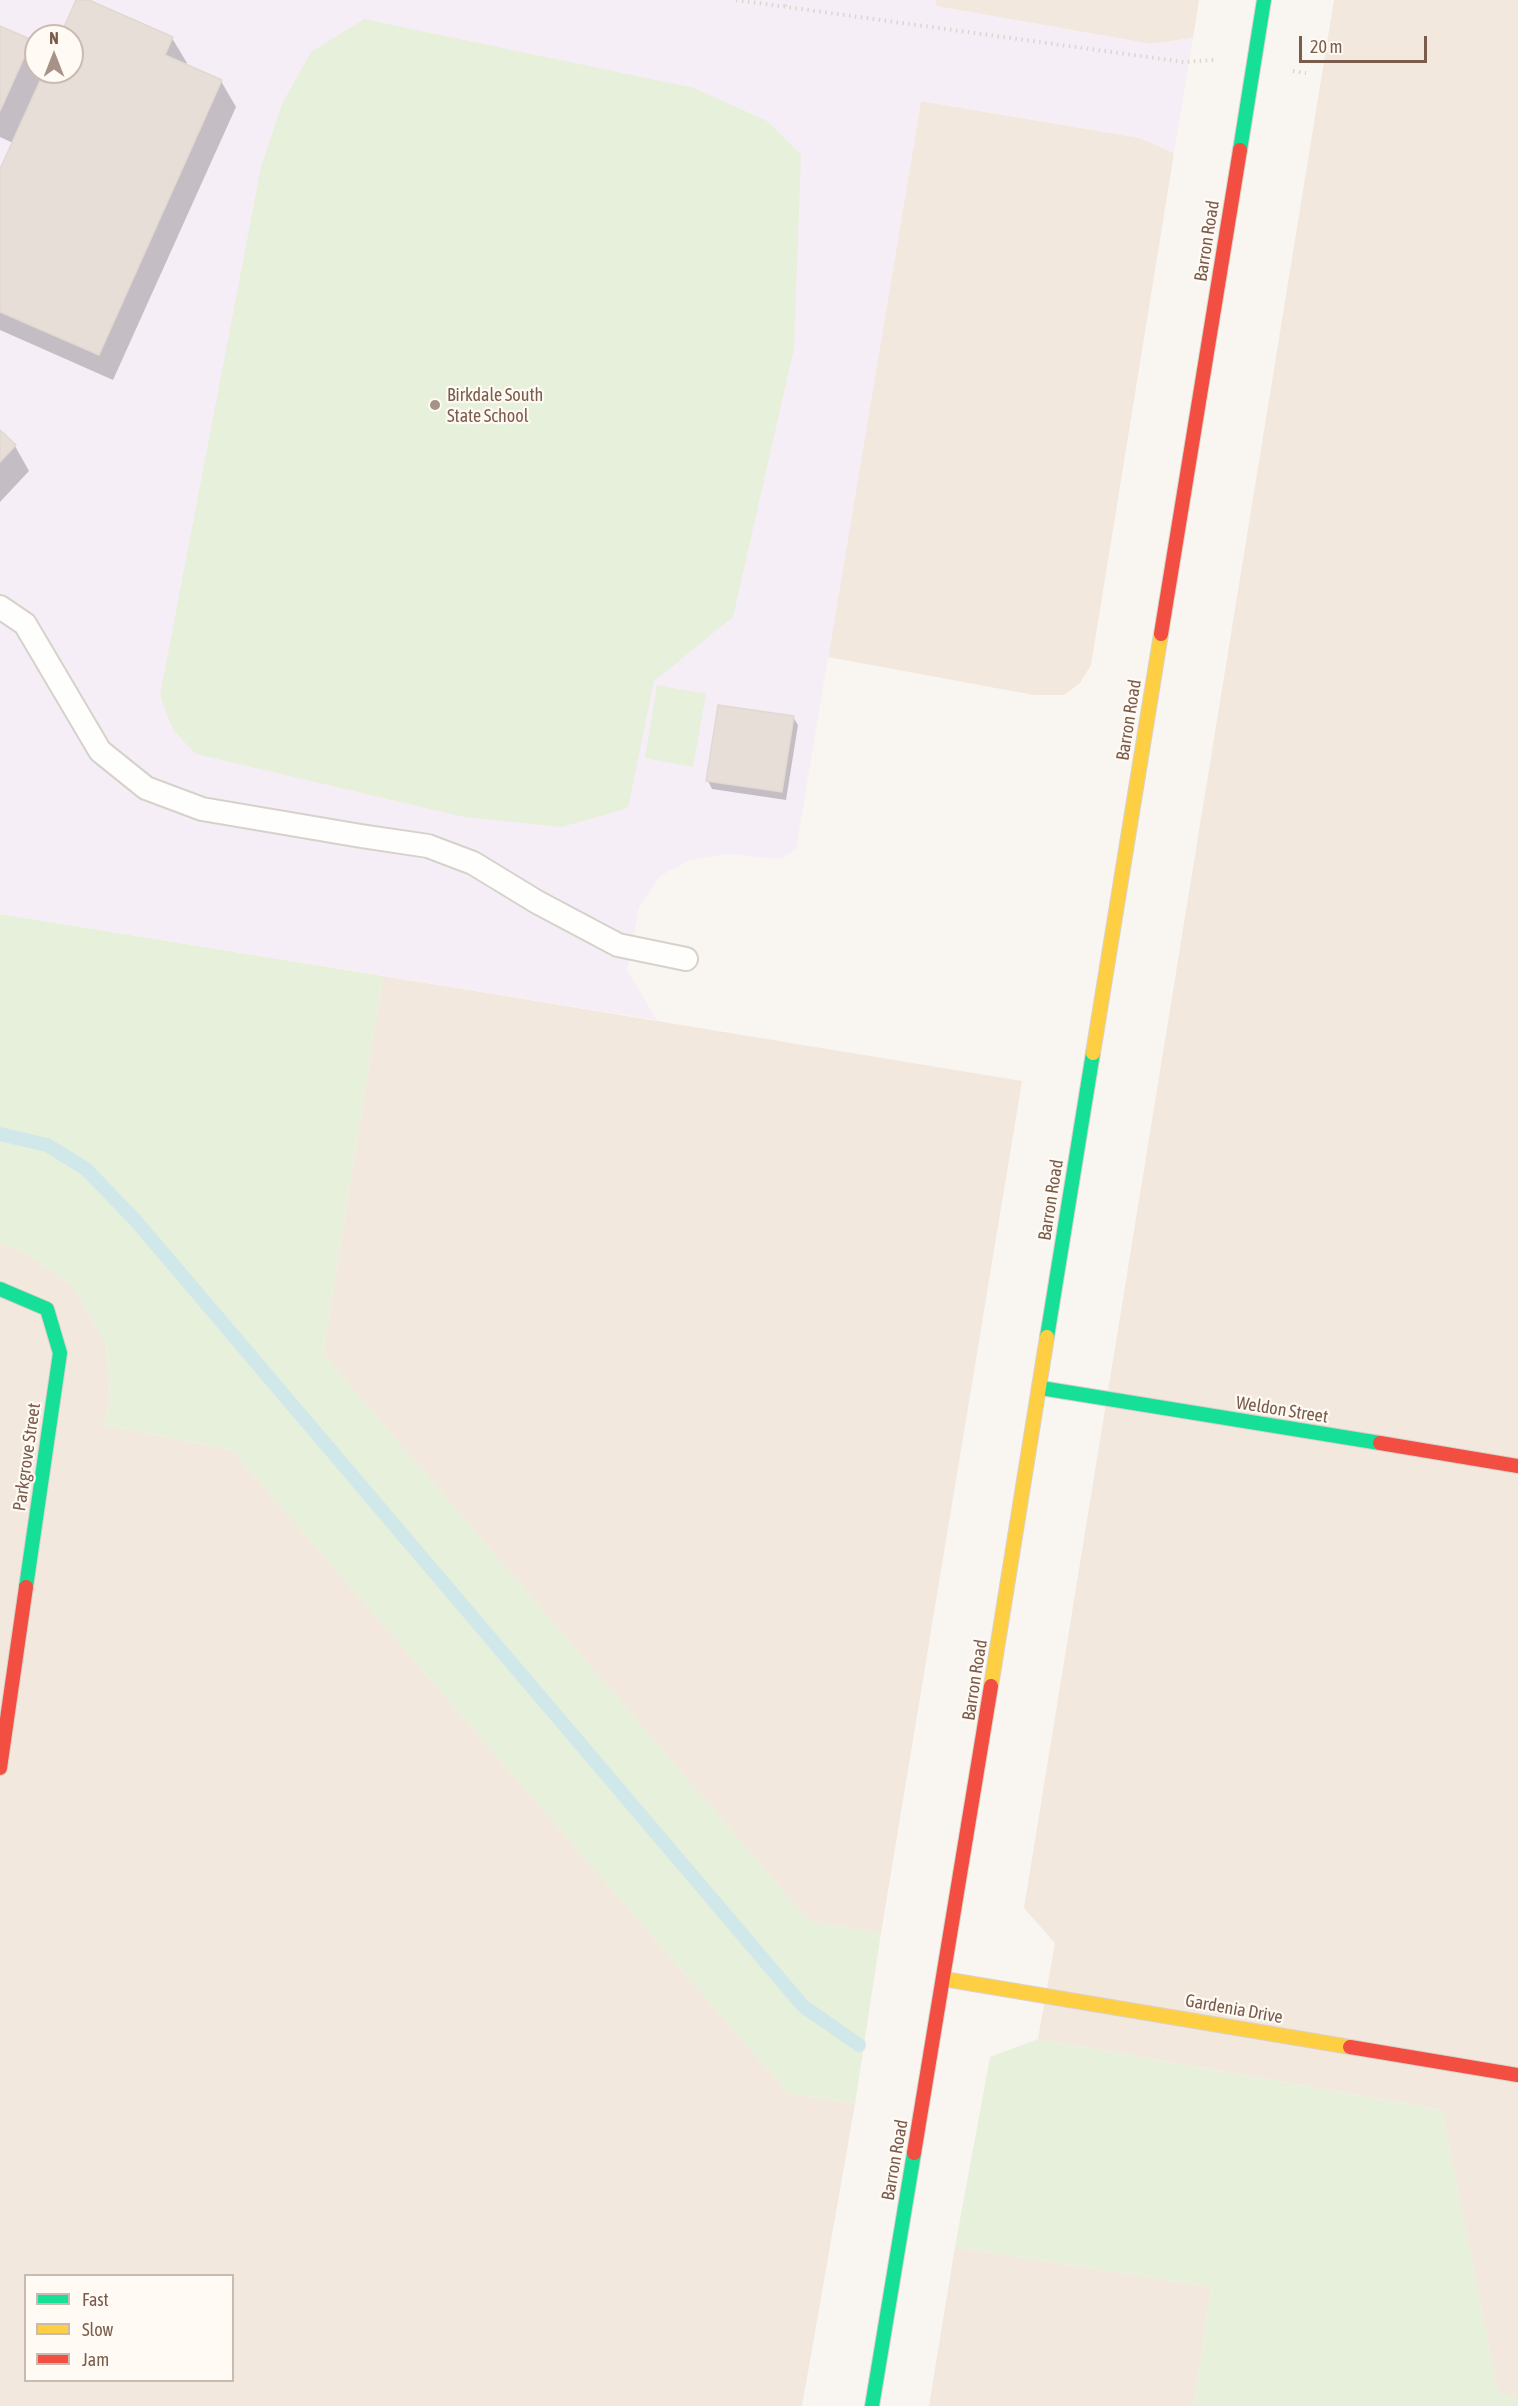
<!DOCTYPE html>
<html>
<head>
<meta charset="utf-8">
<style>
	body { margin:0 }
	#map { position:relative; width:1518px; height:2406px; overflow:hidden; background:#f9f5f0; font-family:"Asap Condensed",sans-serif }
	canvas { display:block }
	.legend { position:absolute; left:24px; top:2274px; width:210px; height:108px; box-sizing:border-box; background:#fffaf3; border:2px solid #cabbb1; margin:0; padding:8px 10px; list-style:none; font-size:18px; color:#7a5c4d }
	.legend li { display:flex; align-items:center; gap:12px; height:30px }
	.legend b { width:30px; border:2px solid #cabbb1 }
	.north { position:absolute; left:24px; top:24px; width:60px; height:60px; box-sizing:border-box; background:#fffaf3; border:2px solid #cabbb1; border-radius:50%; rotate:0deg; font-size:16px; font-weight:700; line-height:24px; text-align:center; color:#7a5c4d }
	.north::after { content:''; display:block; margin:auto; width:21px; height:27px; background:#a69286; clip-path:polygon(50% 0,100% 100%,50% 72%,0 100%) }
	.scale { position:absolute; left:1299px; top:36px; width:128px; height:27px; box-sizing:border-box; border:3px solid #7a5c4d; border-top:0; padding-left:8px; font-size:18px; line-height:21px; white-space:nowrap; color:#7a5c4d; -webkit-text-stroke:4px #fffaf3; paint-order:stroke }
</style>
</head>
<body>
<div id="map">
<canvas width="1518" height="2406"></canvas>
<ul class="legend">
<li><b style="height:8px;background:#16e098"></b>Fast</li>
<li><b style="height:8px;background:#ffcf43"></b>Slow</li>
<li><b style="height:8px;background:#f24e42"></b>Jam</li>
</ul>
<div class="north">N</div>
<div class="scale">20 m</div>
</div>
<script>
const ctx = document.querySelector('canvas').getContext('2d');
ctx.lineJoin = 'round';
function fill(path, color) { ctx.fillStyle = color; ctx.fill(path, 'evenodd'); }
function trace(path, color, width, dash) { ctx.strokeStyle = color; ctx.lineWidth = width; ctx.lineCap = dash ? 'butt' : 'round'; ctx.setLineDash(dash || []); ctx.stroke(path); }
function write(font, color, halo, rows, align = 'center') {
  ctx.font = font + ' "Asap Condensed",sans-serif'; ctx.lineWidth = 4.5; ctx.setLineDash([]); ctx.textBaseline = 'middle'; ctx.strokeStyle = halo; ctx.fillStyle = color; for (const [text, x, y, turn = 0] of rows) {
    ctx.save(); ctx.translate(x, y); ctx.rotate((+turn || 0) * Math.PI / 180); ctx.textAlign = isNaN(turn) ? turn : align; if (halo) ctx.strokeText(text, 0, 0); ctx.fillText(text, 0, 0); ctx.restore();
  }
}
fill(new Path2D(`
	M936,0H1199L1193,38L1151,44L935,6Z
	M1334,0H1518V2397L1498,2394L1442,2110L1038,2039L1055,1943L1024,1908Z
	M921,101L1140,138L1174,153L1091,665L1080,683L1064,695H1034L828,657Z
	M383,976L1022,1081L881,1933L809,1921L323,1354Z
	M0,1243L29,1255L73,1286L106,1343L110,1397L104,1425L232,1450L788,2093L855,2104L802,2406H0ZM26,2276H232V2380H26Z
	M955,2247L1211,2287L1194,2406H929Z`), '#f2e8de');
fill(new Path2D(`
	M0,0H936V6L1151,44L1193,38L1174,153L1140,138L921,101L796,849L781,859L726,854L690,860L660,876L639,907L627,970L657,1020L0,914ZM36,36H72V72H36Z`), '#f6eef6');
fill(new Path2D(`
	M364,19L694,88L767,121L801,155L794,348L733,617L654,681L628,808L562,827L464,817L196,754L173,730L160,695L261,167L282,104L311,52Z
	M657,685L706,694L693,767L645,758Z
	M0,914L383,976L323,1354L809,1921L881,1933L855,2104L788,2093L232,1450L104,1425L110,1397L106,1343L73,1286L29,1255L0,1243Z
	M1038,2039L1442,2110L1498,2393L1518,2397V2406H1194L1211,2287L955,2247L990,2057Z`), '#e7f0db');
fill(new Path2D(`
	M77,0H85L172,38L187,63L186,66L221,81L236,107L113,380L0,330V173L13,143L0,137V27L31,42L36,50V72H72V36H61Z
	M0,432L15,446L29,471L0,502Z
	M793,717L798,725L786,800L712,789L708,781Z`), '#0003');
trace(new Path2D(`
	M0,1134L47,1145L86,1169L136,1221L803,2006L859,2045`), '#d0e8ea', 14);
const building = new Path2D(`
	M76,0H89L173,37L165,55L222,80L99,355L0,312V169L44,72H72V36H60Z
	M0,26L32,40L0,111Z
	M0,430L16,445L0,462Z
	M718,705L794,716L782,792L706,781Z`);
fill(building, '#e6ded7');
trace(building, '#e2d8d2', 1.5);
const lane = new Path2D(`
	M0,607L25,624L100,751L146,788L202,809L361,836L428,846L473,863L537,902L618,945L686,959`);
const fast = new Path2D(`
	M1240,150L1264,0
	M0,1289L47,1309L60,1353L26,1587
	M1047,1337L1093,1053
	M1041,1388L1380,1443
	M872,2406L914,2153`);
const slow = new Path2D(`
	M1093,1053L1161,634
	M991,1686L1047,1337
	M944,1979L1350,2047`);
const jam = new Path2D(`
	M1161,634L1240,150
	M1380,1443L1518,1466
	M0,1768L26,1587
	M1350,2047L1518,2075
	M914,2153L991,1686`);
trace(lane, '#d7d1cb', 26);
trace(fast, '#d9d2cb', 16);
trace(slow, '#d9d2cb', 16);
trace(jam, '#d9d2cb', 16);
trace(new Path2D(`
	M736,0L1184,62L1214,60
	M785,6L786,0
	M1293,71L1306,73`), '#dcd5d0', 4, [1.5, 4.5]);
trace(lane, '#fefefd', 22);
trace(fast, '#16e098', 14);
trace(slow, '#ffcf43', 14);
trace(jam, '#f24e42', 14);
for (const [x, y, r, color] of [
	[435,405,6,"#a69286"]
]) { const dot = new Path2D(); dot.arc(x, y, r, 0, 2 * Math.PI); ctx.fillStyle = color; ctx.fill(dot); trace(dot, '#fffaf3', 2); }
write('18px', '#7a5c4d', '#fffaf3', [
	["Barron Road",1207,241,-81],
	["Barron Road",1129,720,-81],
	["Barron Road",1051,1200,-81],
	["Weldon Street",1282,1410,9],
	["Parkgrove Street",27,1457,-82],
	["Barron Road",975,1680,-81],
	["Gardenia Drive",1234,2009,10],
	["Barron Road",895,2160,-80]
]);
write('18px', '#7a5c4d', '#fffaf3', [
	["Birkdale South",447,395],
	["State School",447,416]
], 'left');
</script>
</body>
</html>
